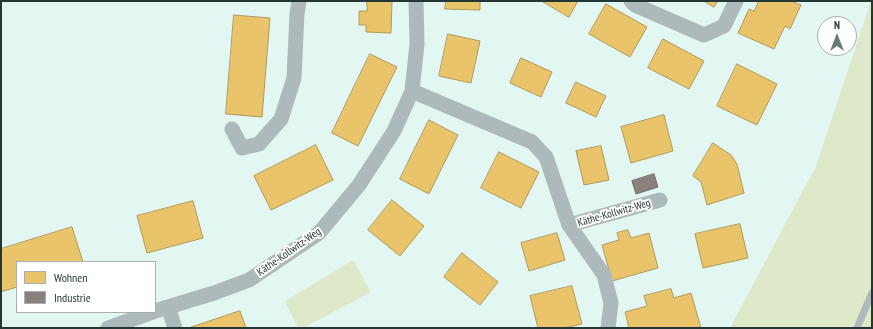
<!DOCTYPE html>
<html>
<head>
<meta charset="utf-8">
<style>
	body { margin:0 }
	#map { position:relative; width:873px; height:329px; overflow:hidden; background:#e3f7f2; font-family:"PT Sans Narrow",sans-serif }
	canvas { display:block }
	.frame { position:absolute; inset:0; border:2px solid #253734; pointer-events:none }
	.legend { position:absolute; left:16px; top:261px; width:140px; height:52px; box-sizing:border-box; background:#fff; border:1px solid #a8afae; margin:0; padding:5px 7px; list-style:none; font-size:12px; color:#253734 }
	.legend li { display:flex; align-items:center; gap:8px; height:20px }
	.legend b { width:20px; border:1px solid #a8afae }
	.north { position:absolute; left:817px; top:16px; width:40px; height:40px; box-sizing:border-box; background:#fff; border:1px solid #a8afae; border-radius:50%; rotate:0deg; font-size:11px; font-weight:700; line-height:16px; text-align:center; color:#253734 }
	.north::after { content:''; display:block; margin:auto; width:14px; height:18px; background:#687a76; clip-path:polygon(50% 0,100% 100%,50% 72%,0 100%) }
</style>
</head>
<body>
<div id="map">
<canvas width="873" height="329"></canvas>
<div class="frame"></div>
<ul class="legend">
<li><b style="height:11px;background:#e9c46a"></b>Wohnen</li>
<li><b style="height:11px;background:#8a817c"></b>Industrie</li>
</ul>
<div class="north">N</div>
</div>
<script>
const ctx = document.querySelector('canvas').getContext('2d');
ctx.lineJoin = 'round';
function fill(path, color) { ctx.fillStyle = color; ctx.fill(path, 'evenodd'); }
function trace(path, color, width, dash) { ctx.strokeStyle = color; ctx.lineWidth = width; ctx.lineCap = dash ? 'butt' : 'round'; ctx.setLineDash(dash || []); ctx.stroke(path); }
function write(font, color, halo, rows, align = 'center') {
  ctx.font = font + ' "PT Sans Narrow",sans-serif'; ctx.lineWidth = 4; ctx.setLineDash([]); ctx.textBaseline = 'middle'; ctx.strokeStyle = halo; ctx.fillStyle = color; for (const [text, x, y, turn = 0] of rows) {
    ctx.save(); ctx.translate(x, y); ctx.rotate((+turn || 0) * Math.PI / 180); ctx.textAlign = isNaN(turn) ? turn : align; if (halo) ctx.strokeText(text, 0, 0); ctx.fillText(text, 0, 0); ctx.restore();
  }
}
fill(new Path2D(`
	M871,1L872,328H730L816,166Z
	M353,260L371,292L303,328H298L285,301Z`), '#dde9c9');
const homes = new Path2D(`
	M367,1H392L391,33L366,32V25H359V11H367Z
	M446,1H480V10L445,9Z
	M542,1H578L569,17Z
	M704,1H718L714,7Z
	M759,1H791L801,5L790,29L785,26L774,49L738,33L749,9L754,11Z
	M606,4L647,27L630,57L589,34Z
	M234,15L270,18L262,117L226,114Z
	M448,34L480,41L471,83L439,76Z
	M663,39L704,61L689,89L648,68Z
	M370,54L397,67L358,146L332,133Z
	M521,58L552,72L541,97L510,83Z
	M737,64L777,84L757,125L717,106Z
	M576,82L606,96L596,117L566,103Z
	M664,115L673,151L631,163L621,127Z
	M429,120L458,135L429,194L400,179Z
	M713,143L731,155L737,164L744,193L707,205L701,182L693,176Z
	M316,145L333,180L271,210L254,176Z
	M601,146L609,180L584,185L576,151Z
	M499,152L539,172L521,208L481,188Z
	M392,200L424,226L400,256L368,230Z
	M193,201L203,238L147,253L137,216Z
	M740,224L748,258L703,268L695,234Z
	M72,227L83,262H17V287L1,292V249Z
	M628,230L631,238L649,233L658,268L612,281L602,245L619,240L617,233Z
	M557,233L565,260L529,271L521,243Z
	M462,253L498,282L480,305L444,277Z
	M572,286L582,324L564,328H538L530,296Z
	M671,289L674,298L691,293L701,328H629L625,312L647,306L644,296Z
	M240,311L246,328H189Z`);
fill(homes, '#e9c46a');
trace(homes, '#ae9a5a', 1);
const industry = new Path2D(`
	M654,174L658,187L636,194L632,181Z`);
fill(industry, '#8a817c');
trace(industry, '#6c6b66', 1);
trace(new Path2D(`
	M857,328L872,293`), '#adb9ba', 7);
trace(new Path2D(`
	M631,1L635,5L704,35L724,26L736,1
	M412,91L532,142L546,157L569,225L604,275L611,303L608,328
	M232,129L242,148L259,144L281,119L294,78L297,14L299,1
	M569,225L660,200
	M168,307L175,328
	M155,311L214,293L249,280L319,233L359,185L394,131L412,91L417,44L416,1
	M108,328L153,312`), '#adb9ba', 15);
write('11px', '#253734', '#fff', [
	["Käthe-Kollwitz-Weg",614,213,-16],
	["Käthe-Kollwitz-Weg",289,252,-35]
]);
</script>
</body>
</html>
